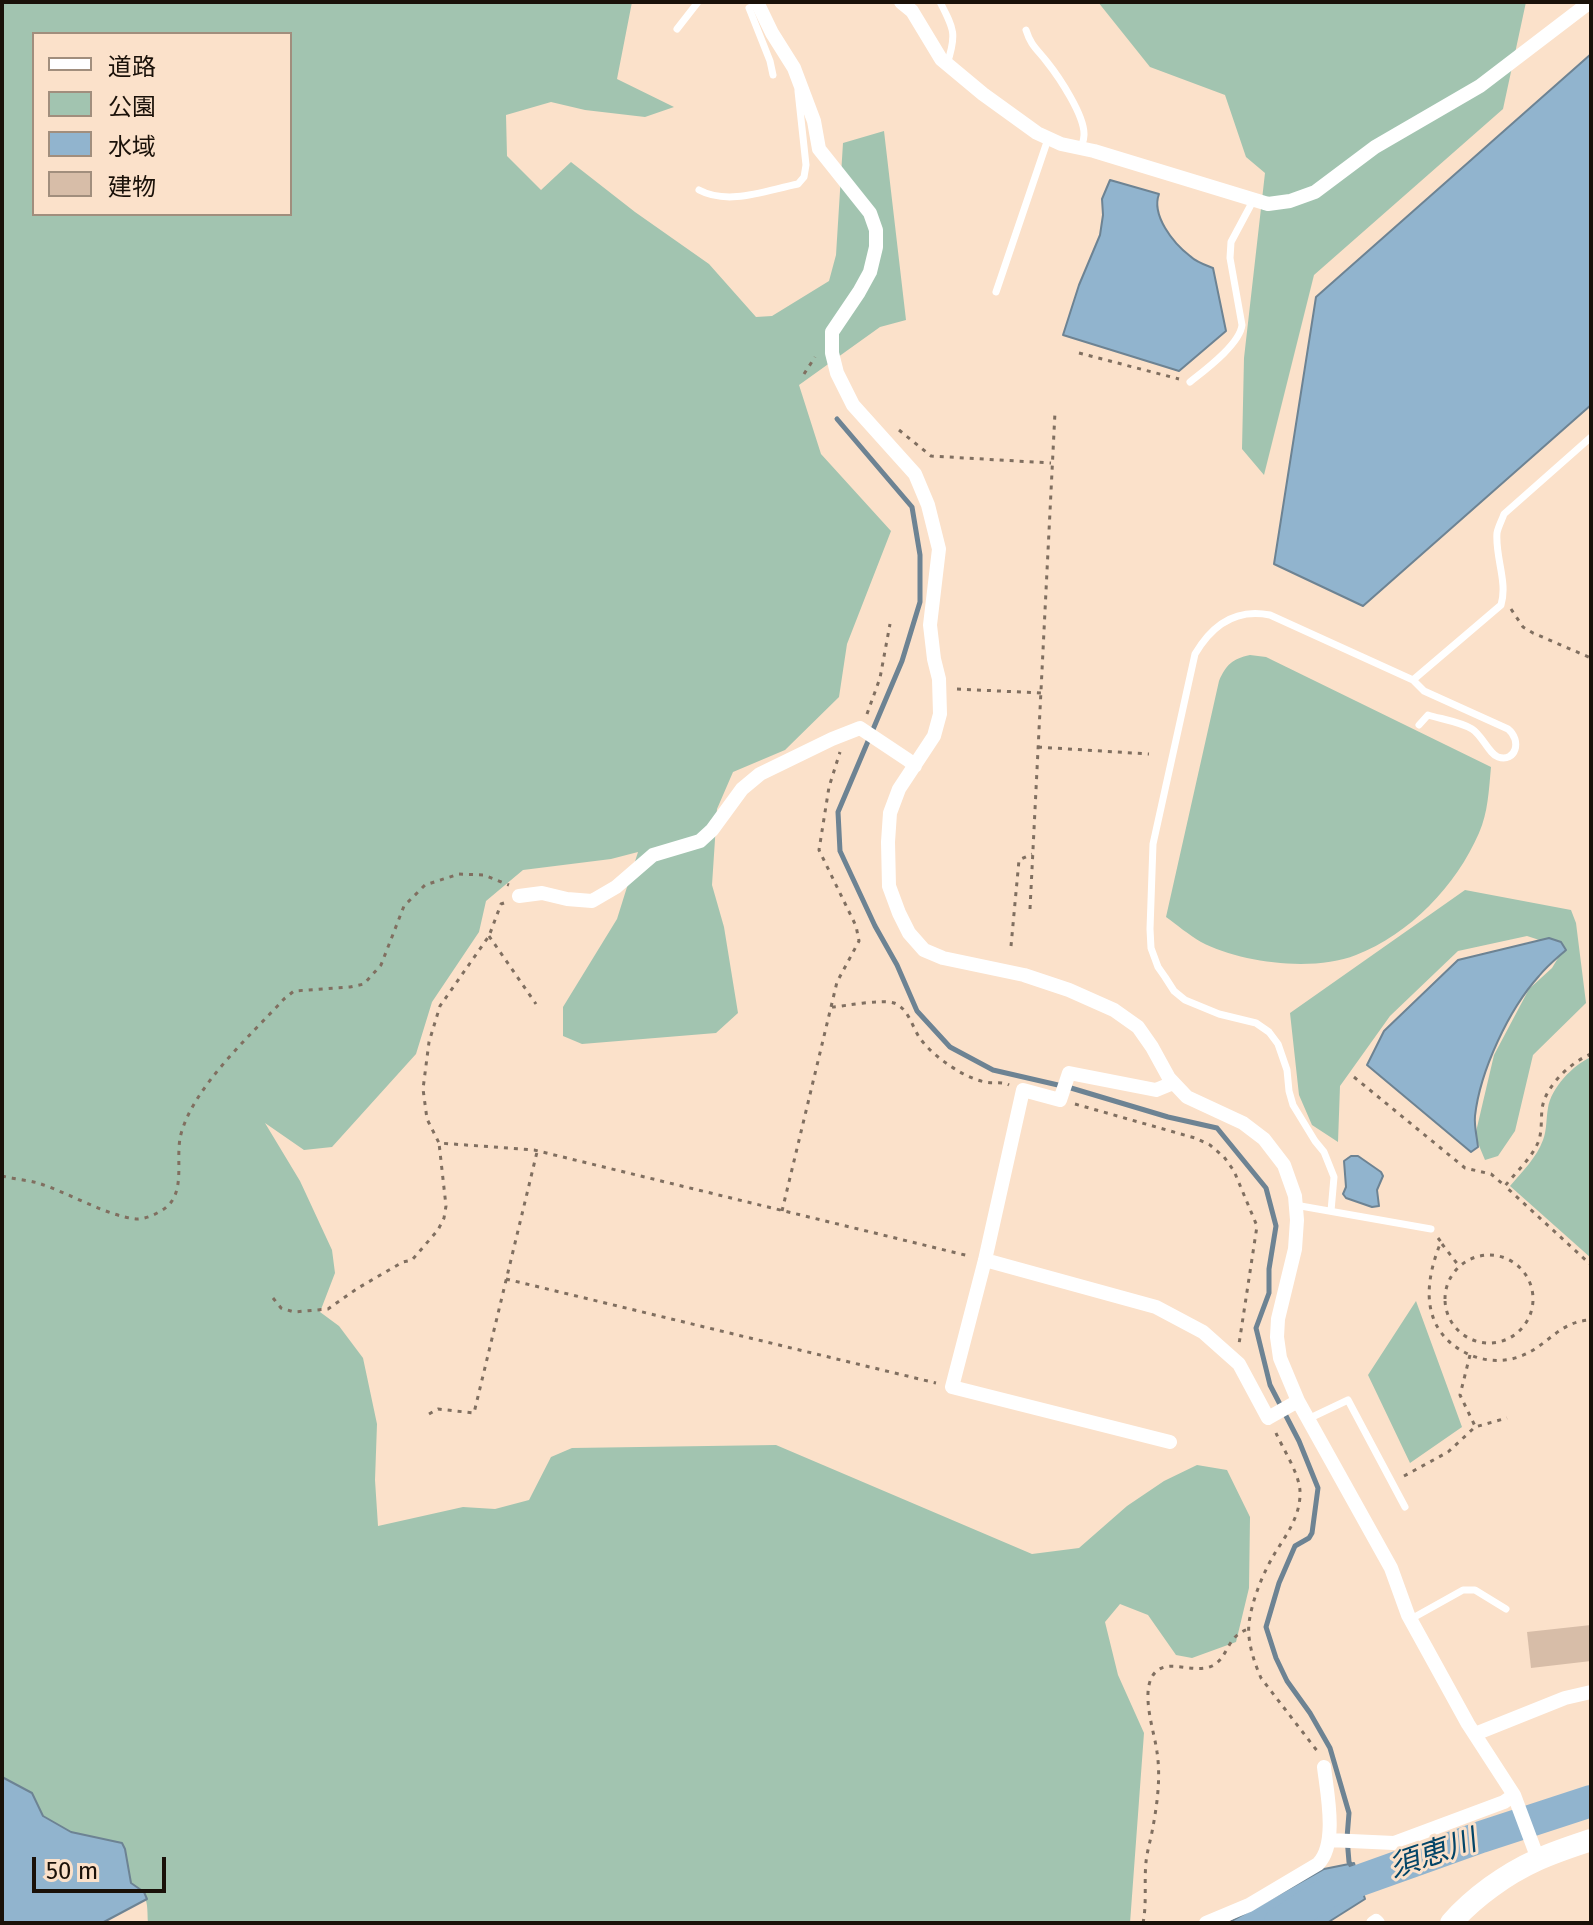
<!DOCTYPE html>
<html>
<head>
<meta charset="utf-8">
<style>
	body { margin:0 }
	#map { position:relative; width:1593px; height:1925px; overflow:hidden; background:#fbe1ca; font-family:"Fira Sans","Noto Sans JP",sans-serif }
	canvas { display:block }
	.frame { position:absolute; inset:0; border:4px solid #1a1109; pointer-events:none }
	.legend { position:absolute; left:32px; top:32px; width:260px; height:184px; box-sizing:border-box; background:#fbe1ca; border:2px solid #a18e7d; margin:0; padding:10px 14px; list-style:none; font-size:24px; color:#1a1109 }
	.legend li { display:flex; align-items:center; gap:16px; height:40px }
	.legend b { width:40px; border:2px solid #a18e7d }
	.scale { position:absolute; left:32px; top:1857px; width:134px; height:36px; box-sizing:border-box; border:4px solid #1a1109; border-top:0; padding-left:10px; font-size:24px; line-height:28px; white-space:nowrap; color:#1a1109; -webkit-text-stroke:6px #fbe1ca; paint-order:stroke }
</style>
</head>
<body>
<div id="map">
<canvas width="1593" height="1925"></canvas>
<div class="frame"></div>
<ul class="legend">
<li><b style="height:10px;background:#fff"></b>道路</li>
<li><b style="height:22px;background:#a2c4b0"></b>公園</li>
<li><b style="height:22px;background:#91b4ce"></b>水域</li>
<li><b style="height:22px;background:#d7bda8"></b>建物</li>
</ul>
<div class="scale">50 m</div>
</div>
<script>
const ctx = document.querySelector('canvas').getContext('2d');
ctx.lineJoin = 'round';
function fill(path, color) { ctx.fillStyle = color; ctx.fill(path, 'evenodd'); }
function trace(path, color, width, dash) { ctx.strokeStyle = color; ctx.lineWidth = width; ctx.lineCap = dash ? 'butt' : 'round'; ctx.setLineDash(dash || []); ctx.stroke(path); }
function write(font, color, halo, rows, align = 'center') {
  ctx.font = font + ' "Fira Sans","Noto Sans JP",sans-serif'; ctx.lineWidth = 6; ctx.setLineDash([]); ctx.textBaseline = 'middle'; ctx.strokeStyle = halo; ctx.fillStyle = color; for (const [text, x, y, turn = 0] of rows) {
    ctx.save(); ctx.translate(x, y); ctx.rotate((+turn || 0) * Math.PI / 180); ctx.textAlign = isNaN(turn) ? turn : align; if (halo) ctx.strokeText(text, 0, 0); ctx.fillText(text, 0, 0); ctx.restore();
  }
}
fill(new Path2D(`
	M2,2H632L617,79L674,107L645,117L585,110L551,102L506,115L507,156L541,190L571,162L635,212L709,264L756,317L772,316L829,281L836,255L843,143L884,131L906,320L880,327L799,385L821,454L891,531L847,644L839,697L785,750L733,772L717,809L712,885L724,927L738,1013L716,1033L582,1044L563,1036V1007L617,919L638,852L611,859L523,870L486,901L479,932L432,1002L416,1054L332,1147L304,1150L265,1123L300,1181L332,1250L335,1273L320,1312L339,1326L363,1358L377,1424L375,1480L378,1526L463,1507L495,1509L529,1500L551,1457L572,1448L776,1445L1032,1554L1079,1548L1127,1506L1164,1481L1197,1465L1227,1470L1250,1517L1249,1588L1236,1642L1192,1658L1176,1655L1148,1615L1120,1604L1105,1622L1118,1675L1144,1733L1130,1923H148C147,1902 149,1896 131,1883L125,1849L122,1844L71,1832L43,1816L32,1793L2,1777ZM34,34H290V214H34Z
	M1098,2H1526L1503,109L1314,275L1264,475L1242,449L1244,358L1265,173L1246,157L1225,95L1150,67Z
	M1250,655L1266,657L1491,767C1489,789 1488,813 1479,833C1456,886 1410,934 1356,955C1313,972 1241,963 1201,942C1189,935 1177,925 1166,917L1219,681C1226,665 1232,659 1250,655Z
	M1465,890L1571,910L1576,923L1586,1003L1533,1055L1515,1131L1498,1156L1485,1160L1475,1136L1494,1055L1529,989L1552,968L1564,948L1527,936L1458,951L1390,1016L1340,1086L1338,1142L1312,1125L1299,1095L1290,1013Z
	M1591,1057V1258L1510,1186C1522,1172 1537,1157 1543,1140C1547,1129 1546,1119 1548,1108C1551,1088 1573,1065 1591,1057Z
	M1416,1301L1462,1427L1410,1463L1368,1375Z`), '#a2c4b0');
const water = new Path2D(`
	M1591,54V405L1363,606L1274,564L1316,297Z
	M1110,180L1159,194C1151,215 1173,243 1190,256C1196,262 1205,265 1213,268L1226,331L1179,371L1063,335L1079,285L1100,235L1103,215L1102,199Z
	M1549,938L1561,942L1566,950C1557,958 1547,966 1539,976C1509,1009 1480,1071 1475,1116C1474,1126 1477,1137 1478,1147L1471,1152L1367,1065L1384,1031L1458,960Z
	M1351,1156H1358L1381,1172L1383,1176L1377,1190L1379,1206L1372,1207L1346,1198L1343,1194L1346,1187L1344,1161Z
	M2,1777L32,1793L43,1816L71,1832L122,1843L125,1849L131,1883L144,1892L147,1899L102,1923H2Z
	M1354,1863L1365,1899L1327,1923H1228L1324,1869Z`);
fill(water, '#91b4ce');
trace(water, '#6d8393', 2);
trace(new Path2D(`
	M837,419L912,507L920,555V602L902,661L838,812L840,851L875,926L897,965L917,1011L950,1047L993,1070L1071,1088L1168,1117L1217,1128L1266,1188L1276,1226L1269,1269V1293L1256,1328L1270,1385L1299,1441L1318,1488L1312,1533L1309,1538L1295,1546L1279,1583L1266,1627L1276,1658L1287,1681L1310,1713L1330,1748L1349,1813L1347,1838L1349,1862L1352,1867`), '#6d8393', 5);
trace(new Path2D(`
	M1280,1923L1330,1891L1481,1837L1591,1801`), '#91b4ce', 32);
fill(new Path2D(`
	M1591,1625V1661L1531,1668L1527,1632Z`), '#d7bda8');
trace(new Path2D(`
	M1079,353L1179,379
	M804,374L815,357
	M899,430L931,456L1051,463
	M1511,609L1523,627L1533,633L1591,658
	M957,689L1041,693
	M867,714L880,678L890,624
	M1038,747L1149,754
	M504,903L501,904L489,936L440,1006L429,1042L423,1089L427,1119L439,1143L534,1150L969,1256
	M1030,909L1055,412
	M489,936L536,1004
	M1011,946L1019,860L1032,854
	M832,1007C846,1006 881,999 894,1003C908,1008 912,1026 919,1037C926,1047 936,1056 946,1063C957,1071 971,1079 985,1082C994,1084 1001,1081 1009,1085
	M1591,1054C1571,1062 1545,1086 1542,1109C1541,1119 1542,1130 1539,1140C1533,1157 1516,1172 1505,1186L1591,1265
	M1354,1077L1465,1168L1491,1174L1505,1186
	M1075,1104L1195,1138L1210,1145L1224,1157L1234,1171L1257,1226L1239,1344
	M2,1176C14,1179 27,1180 38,1183C67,1192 107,1216 136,1219C144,1219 152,1216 159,1212C189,1197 174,1160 181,1134C194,1086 250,1036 284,999L294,991L350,987L364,984L381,965L404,906L425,885L459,874L484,875L509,885
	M782,1211L837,982L859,941L856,926L819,850L829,787L840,752
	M1438,1238L1441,1242C1432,1263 1425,1291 1432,1314C1442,1350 1487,1370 1521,1356C1548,1346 1559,1321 1591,1320
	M1442,1244L1459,1266
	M1445 1299a44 44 0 1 1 88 0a44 44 0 1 1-88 0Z
	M506,1279L936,1383
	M273,1298L281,1308L294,1312L328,1309L358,1288L403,1262L412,1260L438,1230L444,1218L446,1206L439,1143
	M1470,1355L1460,1395L1475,1426
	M429,1414L438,1409L474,1413L537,1152
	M1276,1433C1283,1449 1299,1473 1300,1491C1301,1515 1287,1534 1275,1553C1263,1573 1252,1600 1249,1623C1247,1641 1254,1662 1261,1678L1318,1752
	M1404,1476L1448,1452L1475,1427L1507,1418
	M1143,1923C1147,1903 1144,1882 1146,1862C1147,1852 1150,1842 1152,1832C1157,1806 1161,1778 1157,1752C1155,1733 1137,1685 1158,1670C1172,1660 1195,1674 1212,1666C1229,1658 1226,1635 1249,1629`), '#806f60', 3, [4, 6]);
trace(new Path2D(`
	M940,2C954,29 957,34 947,64
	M758,4L749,8L770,61L773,75
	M677,29L698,2
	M1026,30C1031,46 1037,49 1047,62C1059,77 1085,116 1084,135C1084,140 1082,144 1081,148
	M699,190C729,206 767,190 798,184L804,177L806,165L798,91
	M996,292L1048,139
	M1190,382C1205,370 1240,344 1242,325L1230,258L1231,242L1254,199
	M1413,680L1424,691L1508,729C1522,740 1516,763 1498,757C1489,754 1482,735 1472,729C1461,722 1441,719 1428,715L1419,725
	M1295,1205L1431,1229
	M1331,1211L1334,1177L1324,1152L1315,1141L1293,1105L1289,1091L1287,1070L1278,1044L1269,1032L1256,1023L1219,1014L1185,1000L1174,991L1165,977L1158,967L1151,948L1150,929L1153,844L1195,654C1212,625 1236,608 1270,615L1413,680L1501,605C1508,582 1495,557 1497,533C1498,527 1502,520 1504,514L1591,437
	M1308,1419L1348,1400L1405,1507
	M1411,1619L1463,1590H1475L1506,1609`), '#fff', 7);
trace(new Path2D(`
	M757,2L772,33L794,68L814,121L819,149L870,213L876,230V247L870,272L859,292L832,332V353L837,373L853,405L915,474L928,505L939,549L930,625L934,659L939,679L940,714L934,736L899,789L890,813L888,842L889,886L899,913L909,933L924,950L943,958L1024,975L1069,990L1114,1010L1138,1027L1152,1047L1169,1078L1187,1097L1243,1123L1264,1139L1284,1165L1295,1196L1297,1220L1295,1249L1278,1319L1277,1337L1280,1358L1298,1401L1391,1568L1408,1615L1468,1724L1514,1795L1538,1859
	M901,2L912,11L941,59L983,94L1037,133L1061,144L1094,151L1268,204L1290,201L1315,192L1375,147L1480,86L1590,2
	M519,896L542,893L567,899L592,901L616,887L653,855L700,841L712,830L742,789L760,774L832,739L860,728L908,760L915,766
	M985,1260L1156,1307L1203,1332L1239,1364L1268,1418L1298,1401
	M1170,1442L952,1387L985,1260L1023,1090L1060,1100L1069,1073L1156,1090L1173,1083
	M1475,1734L1565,1698L1591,1692
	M1329,1840L1394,1843L1504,1802L1514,1795
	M1206,1923L1249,1905L1318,1864C1338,1844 1327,1793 1324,1767
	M1373,1923L1376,1921L1378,1923`), '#fff', 14);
trace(new Path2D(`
	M1451,1923C1474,1897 1506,1874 1537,1860C1554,1852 1573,1846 1591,1840`), '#fff', 22);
write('italic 30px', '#044567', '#fbe1ca', [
	["須恵川",1433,1855,-19]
]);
</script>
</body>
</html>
